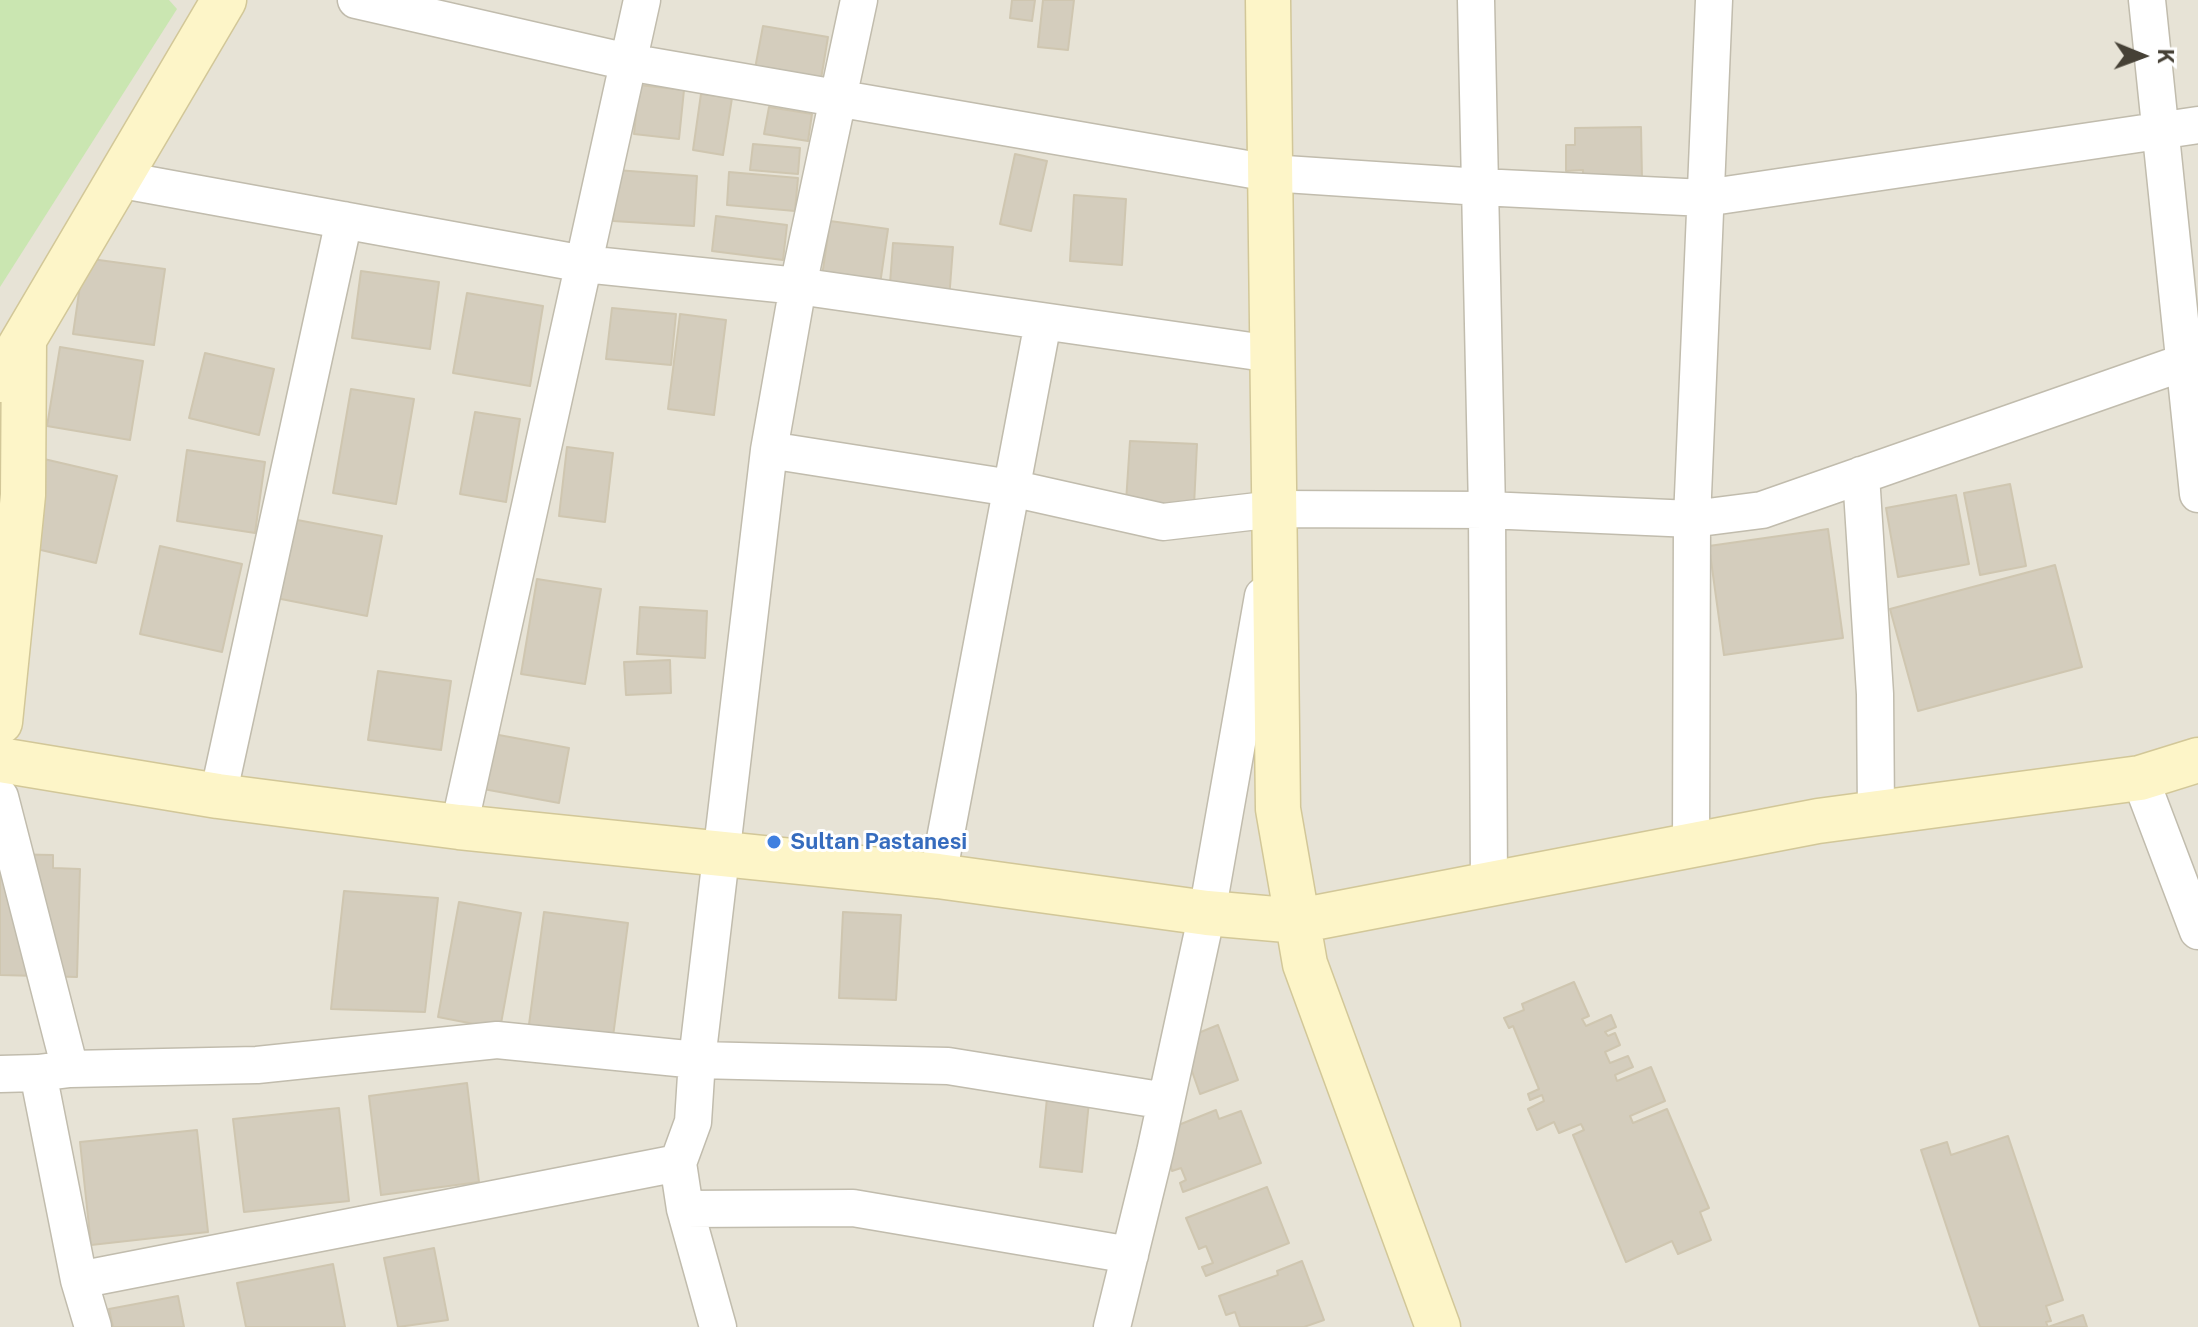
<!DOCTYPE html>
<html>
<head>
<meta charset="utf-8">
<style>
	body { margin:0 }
	#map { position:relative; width:2198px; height:1327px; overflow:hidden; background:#f3f1e7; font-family:"Public Sans",sans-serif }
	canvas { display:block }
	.north { position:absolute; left:2102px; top:16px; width:80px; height:80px; -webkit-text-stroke:6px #fff; paint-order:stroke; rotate:91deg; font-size:22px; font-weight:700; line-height:32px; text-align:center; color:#464136 }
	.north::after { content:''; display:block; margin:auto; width:28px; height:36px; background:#464136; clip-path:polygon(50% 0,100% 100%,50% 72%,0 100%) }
</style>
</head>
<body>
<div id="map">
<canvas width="2198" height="1327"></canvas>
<div class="north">K</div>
</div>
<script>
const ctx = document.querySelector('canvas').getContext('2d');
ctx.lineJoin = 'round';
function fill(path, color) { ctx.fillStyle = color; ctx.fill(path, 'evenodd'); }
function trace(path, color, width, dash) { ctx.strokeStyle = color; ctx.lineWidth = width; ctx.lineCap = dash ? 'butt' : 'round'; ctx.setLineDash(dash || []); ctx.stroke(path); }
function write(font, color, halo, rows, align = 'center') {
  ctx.font = font + ' "Public Sans",sans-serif'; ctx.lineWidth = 6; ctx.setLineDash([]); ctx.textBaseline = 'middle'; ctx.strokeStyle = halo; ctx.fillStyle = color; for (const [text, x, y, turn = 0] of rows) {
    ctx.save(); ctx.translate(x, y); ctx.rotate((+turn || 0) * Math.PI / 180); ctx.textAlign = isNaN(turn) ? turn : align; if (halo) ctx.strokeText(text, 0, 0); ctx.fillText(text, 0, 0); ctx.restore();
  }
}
fill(new Path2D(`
	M0,0H2198V1327H0Z`), '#e7e3d6');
fill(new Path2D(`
	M0,0H169L177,9L0,287Z`), '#cae6b1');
const building = new Path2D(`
	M1012,0H1035L1032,21L1010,18Z
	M1043,0H1074L1068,50L1038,47Z
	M763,26L828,37L820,85L754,74Z
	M639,85L684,90L679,139L634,134Z
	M701,94L732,98L723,155L693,150Z
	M769,107L812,114L808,141L764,134Z
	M1641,127L1642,179L1583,180V170L1566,171V145H1575V128Z
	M753,144L800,148L798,174L750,170Z
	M1015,154L1047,161L1031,231L1000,224Z
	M616,170L697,176L694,226L613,221Z
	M729,172L798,178L795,211L727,205Z
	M1074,195L1126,199L1122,265L1070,261Z
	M716,216L787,225L783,260L712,251Z
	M830,221L888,229L879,291L821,283Z
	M893,243L953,247L949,300L889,297Z
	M84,258L165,269L154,345L73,334Z
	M361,271L439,282L430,349L352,338Z
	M467,293L543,306L530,386L453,373Z
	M612,308L676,314L671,365L606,359Z
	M680,314L726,320L714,415L668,409Z
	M60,347L143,361L130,440L47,426Z
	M205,353L274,369L259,435L189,418Z
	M351,389L414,399L396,504L333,493Z
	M475,412L520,419L506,502L460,494Z
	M1130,441L1197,444L1194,506L1126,502Z
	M567,447L613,453L605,522L559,516Z
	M187,450L265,462L255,533L177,521Z
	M44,459L117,476L96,563L24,546Z
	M2010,484L2026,566L1980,575L1964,493Z
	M1956,495L1969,564L1898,577L1886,508Z
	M292,519L382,536L367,616L276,598Z
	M1828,529L1843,638L1724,655L1709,546Z
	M160,546L242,564L222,652L140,634Z
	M2055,565L2082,667L1918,711L1890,609Z
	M537,579L601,589L585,684L521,674Z
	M640,607L707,611L705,658L637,654Z
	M670,660L671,693L626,695L624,662Z
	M378,671L451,681L441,750L368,740Z
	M488,733L569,748L559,803L478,788Z
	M0,854L53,855V868L80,869L77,977L0,975Z
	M344,891L438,898L425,1012L331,1009Z
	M459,902L521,913L500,1029L438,1017Z
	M544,912L628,923L612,1044L528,1032Z
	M843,912L901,915L896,1000L839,998Z
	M1574,982L1589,1016L1582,1019L1586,1026L1611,1015L1616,1027L1605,1032L1608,1036L1615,1033L1620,1045L1605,1052L1610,1063L1628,1056L1633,1067L1615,1075L1617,1081L1651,1067L1665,1101L1630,1116L1633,1123L1667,1109L1709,1208L1700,1212L1711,1240L1678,1254L1672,1241L1626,1262L1573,1135L1584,1130L1581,1124L1559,1133L1554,1122L1537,1130L1528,1109L1544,1101L1542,1095L1530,1100L1528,1094L1539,1089L1513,1026L1509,1028L1504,1018L1524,1010L1522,1004Z
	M1218,1025L1238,1080L1200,1094L1181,1040Z
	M467,1083L479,1182L381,1195L369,1096Z
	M1047,1098L1089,1102L1082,1172L1040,1167Z
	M339,1108L349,1201L244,1212L233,1119Z
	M1216,1110L1219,1119L1241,1111L1261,1163L1183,1192L1180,1183L1186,1180L1181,1168L1172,1171L1161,1132Z
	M197,1130L208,1232L91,1245L80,1142Z
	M2008,1136L2063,1300L2046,1306L2051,1321L2046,1322L2048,1327L2083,1315L2087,1327H1980L1921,1150L1947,1142L1951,1155Z
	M1267,1187L1289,1243L1206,1276L1202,1267L1213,1263L1206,1246L1199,1249L1186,1218Z
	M434,1248L448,1320L398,1327L384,1258Z
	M1302,1261L1324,1320L1304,1327H1240L1235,1312L1226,1315L1219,1296L1278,1275L1277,1271Z
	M333,1264L345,1327H246L237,1283Z
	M178,1296L184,1327H113L109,1309Z`);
fill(building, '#d4cdbd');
trace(building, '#cfc6b0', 2);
const street = new Path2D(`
	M356,0L628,62L1270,173L1480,187L1705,198L2198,125
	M1476,0L1487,510L1489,884
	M2147,0L2198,494
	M117,179L584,264L798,286L1272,354
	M769,450L1011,488L1163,522L1275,509L1487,510L1692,519L1762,510L2185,362
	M1861,475L1875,694L1876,813
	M2140,778L2198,931
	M218,796L344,220
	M0,797L70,1069L38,1073L79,1280L93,1327
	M459,827L642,0
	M1691,846L1692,519L1714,0
	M938,876L1043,322
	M70,1069L257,1065L497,1040L697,1060L948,1066L1166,1101
	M0,1074L38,1073
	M685,1209L853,1208L1130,1255
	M79,1280L678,1163
	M718,1327L685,1209L678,1163L693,1122L697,1060L769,450L798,286L859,0
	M1112,1327L1155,1152L1207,913L1263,596`);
const secondary = new Path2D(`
	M1268,0L1278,809L1305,964L1438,1327
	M0,380L224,0
	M0,722L23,495L24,341
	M0,760L218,796L459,827L938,876L1207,913L1298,921L1818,821L2140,778L2198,760`);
trace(street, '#c1bcad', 39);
trace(secondary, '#d2c798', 47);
trace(street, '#fff', 36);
trace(secondary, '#fdf5c8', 44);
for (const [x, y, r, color] of [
	[774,842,8,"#3f7fe0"]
]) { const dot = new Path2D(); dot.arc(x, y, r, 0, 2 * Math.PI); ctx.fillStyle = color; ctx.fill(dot); trace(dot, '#fff', 3); }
write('bold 22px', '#366cbe', '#fff', [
	["Sultan Pastanesi",790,842]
], 'left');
</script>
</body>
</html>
